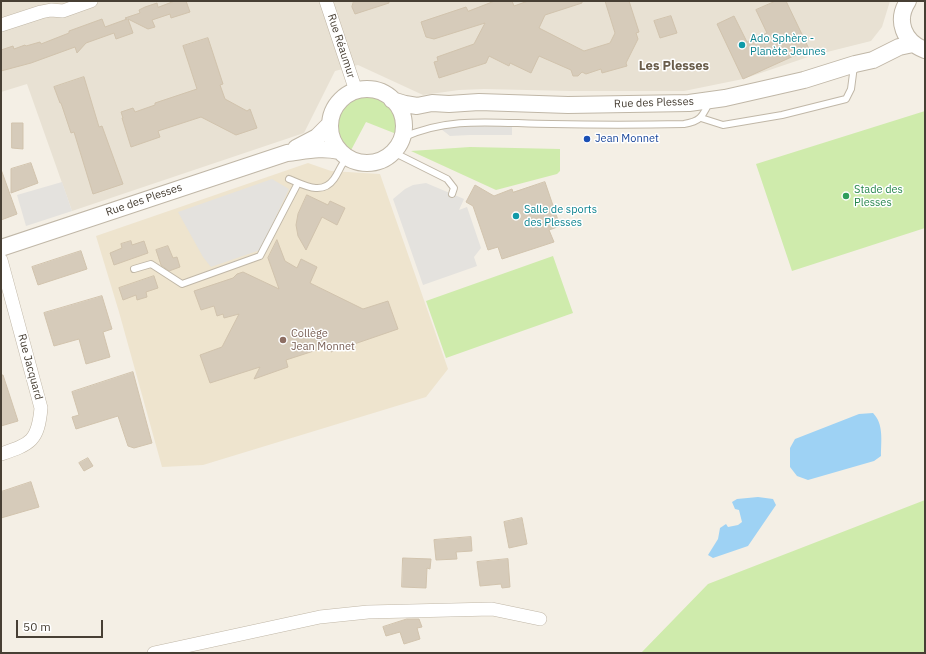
<!DOCTYPE html>
<html>
<head>
<meta charset="utf-8">
<style>
	body { margin:0 }
	#map { position:relative; width:926px; height:654px; overflow:hidden; background:#f4efe5; font-family:"IBM Plex Sans",sans-serif }
	canvas { display:block }
	.frame { position:absolute; inset:0; border:2px solid #473f34; pointer-events:none }
	.scale { position:absolute; left:16px; top:620px; width:87px; height:18px; box-sizing:border-box; border:2px solid #473f34; border-top:0; padding-left:5px; font-size:12px; line-height:14px; white-space:nowrap; color:#473f34; -webkit-text-stroke:3px #fff; paint-order:stroke }
</style>
</head>
<body>
<div id="map">
<canvas width="926" height="654"></canvas>
<div class="frame"></div>
<div class="scale">50 m</div>
</div>
<script>
const ctx = document.querySelector('canvas').getContext('2d');
ctx.lineJoin = 'round';
function fill(path, color) { ctx.fillStyle = color; ctx.fill(path, 'evenodd'); }
function trace(path, color, width, dash) { ctx.strokeStyle = color; ctx.lineWidth = width; ctx.lineCap = dash ? 'butt' : 'round'; ctx.setLineDash(dash || []); ctx.stroke(path); }
function write(font, color, halo, rows, align = 'center') {
  ctx.font = font + ' "IBM Plex Sans",sans-serif'; ctx.lineWidth = 3; ctx.setLineDash([]); ctx.textBaseline = 'middle'; ctx.strokeStyle = halo; ctx.fillStyle = color; for (const [text, x, y, turn = 0] of rows) {
    ctx.save(); ctx.translate(x, y); ctx.rotate((+turn || 0) * Math.PI / 180); ctx.textAlign = isNaN(turn) ? turn : align; if (halo) ctx.strokeText(text, 0, 0); ctx.fillText(text, 0, 0); ctx.restore();
  }
}
fill(new Path2D(`
	M1,1H890L882,27L871,41L811,56L743,79L684,91H570L484,89L459,90L423,95L358,65L335,71L304,133L72,211L27,84L1,92Z`), '#e8e1d3');
fill(new Path2D(`
	M308,163L331,171L380,174L448,369L426,397L203,465L162,467L119,312L96,236Z`), '#eee4ce');
fill(new Path2D(`
	M366,94C392,96 399,111 399,135L366,122L349,154C345,150 340,145 337,140C331,124 337,104 353,97C357,95 362,95 366,94Z
	M925,111V228L792,271L756,164Z
	M470,147L560,149V171L557,174L496,190L411,151Z
	M553,256L573,313L446,358L426,301Z
	M925,500V653H641L708,584Z`), '#cfebac');
fill(new Path2D(`
	M463,126H512V135H470L450,136L441,129Z
	M272,179L289,189L260,250L211,267L203,257L178,212Z
	M62,182L72,211L26,226L17,195Z
	M426,183L464,199L459,210L467,207L481,248L474,257L477,266L423,285L393,199L405,189L413,185Z`), '#e4e2de');
fill(new Path2D(`
	M873,413C884,424 881,441 881,456L874,461L808,480L797,476L790,467V448L795,439L859,414Z
	M758,497L773,499L776,505L748,546L713,558L708,555L718,539L720,528L726,524L728,527L738,525L742,522L739,510L735,509L732,502L737,499Z`), '#9ed2f4');
const building = new Path2D(`
	M175,1H186L190,12L171,18L170,14L152,20L155,27L148,29L128,19L133,33L116,39L114,33L86,43L77,53L75,47L31,63L1,71V50L13,46L14,49L25,45L26,46L40,42L41,44L69,33V31L102,19L105,27L127,19L125,18L140,13L139,10L145,7L157,3L158,7Z
	M354,1H389V3L355,14L352,7Z
	M495,1H512L514,6L528,1H582V3L545,15L539,28L584,51L610,43L615,33L605,1H629L639,32L636,33L638,39L626,63L627,66L602,73L601,69L586,74L582,72L578,76H573L571,70L539,56L531,73L510,63L509,66L489,56L486,63L439,78L434,62L438,61L437,57L474,44L485,23L434,39L426,37L421,22L466,7L468,11Z
	M776,1H786L809,49L743,79L717,24L734,16L747,42L767,33L756,10Z
	M671,16L677,33L660,38L654,21Z
	M208,38L223,84L220,85L225,99L247,111L250,109L257,128L236,135L201,117L158,131L160,137L131,147L122,118H123L121,112L133,108L135,112L155,105V103L197,89L183,46Z
	M84,77L99,127L102,126L123,184L93,194L74,132L71,133L61,103H60L54,87Z
	M12,123H23V149L12,148Z
	M31,163L38,183L11,193V169Z
	M2,172L17,214L1,220V173Z
	M545,182L560,226L549,230L554,242L502,259L498,247L488,250L473,206L466,202L475,185L494,196L512,189L513,192Z
	M307,195L328,205L330,201L345,208L337,225L322,217L306,250L298,236L296,225L298,214Z
	M277,240L285,261L297,268L301,259L317,267L310,283L363,309L388,301L398,329L331,352L329,346L286,360L288,367L254,379L260,367L210,383L200,355L222,347L239,314L224,318L223,314L217,316L214,306L201,310L194,291L233,278L237,274L243,272L279,289L268,258Z
	M131,241L132,245L144,241L148,253L114,265L110,253L122,248L121,244Z
	M168,246L173,258L177,257L180,267L169,271L161,265L156,250Z
	M81,251L87,269L38,285L32,267Z
	M154,276L158,288L146,292L147,297L137,300L136,295L123,300L119,288Z
	M102,296L112,329L103,332L110,357L86,364L79,339L54,346L44,313Z
	M133,372L152,443L134,448L128,446L118,416L76,429L72,417L79,415L72,392Z
	M1,375H3L18,421L1,426Z
	M88,458L93,466L84,471L79,463Z
	M31,482L39,507L1,518V492Z
	M522,518L527,544L509,548L504,522Z
	M471,537L472,551L456,552L457,559L436,560L434,540Z
	M403,558L431,559L430,569L427,568L426,588L402,587Z
	M508,559L510,587L502,588L501,584L480,586L477,562Z
	M407,619H419L422,627L417,628L420,639L404,644L400,632L386,636L383,627Z`);
fill(building, '#d6cbba');
trace(building, '#d1c3ad', 1);
const service = new Path2D(`
	M701,118L723,125L782,115L846,99L851,89L854,66
	M402,138C451,115 500,124 552,124C596,125 640,125 684,124C701,121 702,117 710,101
	M393,152L447,179L454,188L452,194
	M289,179C304,185 322,196 334,179C339,172 341,164 347,158
	M134,269L151,264L182,284L260,256L298,183`);
const minor = new Path2D(`
	M326,1L356,91
	M1,25L41,12L51,10L63,11L91,1
	M1,260L41,408C38,441 31,444 1,454
	M154,653L320,617L368,612L492,609L540,619`);
const tertiary = new Path2D(`
	M908,1C895,21 904,42 925,50
	M330 126a37 37 0 1 1 74 0a37 37 0 1 1-74 0Z
	M392,100L405,104L417,106L432,103L449,104L479,102L568,105L689,103L725,98L804,80L855,64L873,60L899,47L913,44
	M296,148L317,137L330,124
	M1,248L287,153C305,151 321,147 339,151`);
trace(service, '#c0b7a7', 8);
trace(minor, '#c0b7a7', 14);
trace(tertiary, '#c0b7a7', 18);
trace(service, '#fff', 6);
trace(minor, '#fff', 13);
trace(tertiary, '#fff', 16);
for (const [x, y, r, color] of [
	[742,45,4,"#0f9aa8"],
	[587,139,4,"#1a4fb4"],
	[846,196,4,"#2e9e5b"],
	[516,216,4,"#0f9aa8"],
	[283,340,4,"#8d6e63"]
]) { const dot = new Path2D(); dot.arc(x, y, r, 0, 2 * Math.PI); ctx.fillStyle = color; ctx.fill(dot); trace(dot, '#fff', 1.5); }
write('11px', '#0d838f', '#fff', [
	["Ado Sphère -",750,39],
	["Planète Jeunes",750,52],
	["Salle de sports",524,210],
	["des Plesses",524,223]
], 'left');
write('11px', '#473f34', '#fff', [
	["Rue Réaumur",341,46,72],
	["Rue des Plesses",654,103,-2],
	["Rue des Plesses",144,200,-19],
	["Rue Jacquard",30,367,75]
]);
write('11px', '#164399', '#fff', [
	["Jean Monnet",595,139]
], 'left');
write('11px', '#27864d', '#fff', [
	["Stade des",854,190],
	["Plesses",854,203]
], 'left');
write('11px', '#785e54', '#fff', [
	["Collège",291,334],
	["Jean Monnet",291,347]
], 'left');
write('bold 13px', '#6a5d4b', '#fff', [
	["Les Plesses",674,66]
]);
</script>
</body>
</html>
